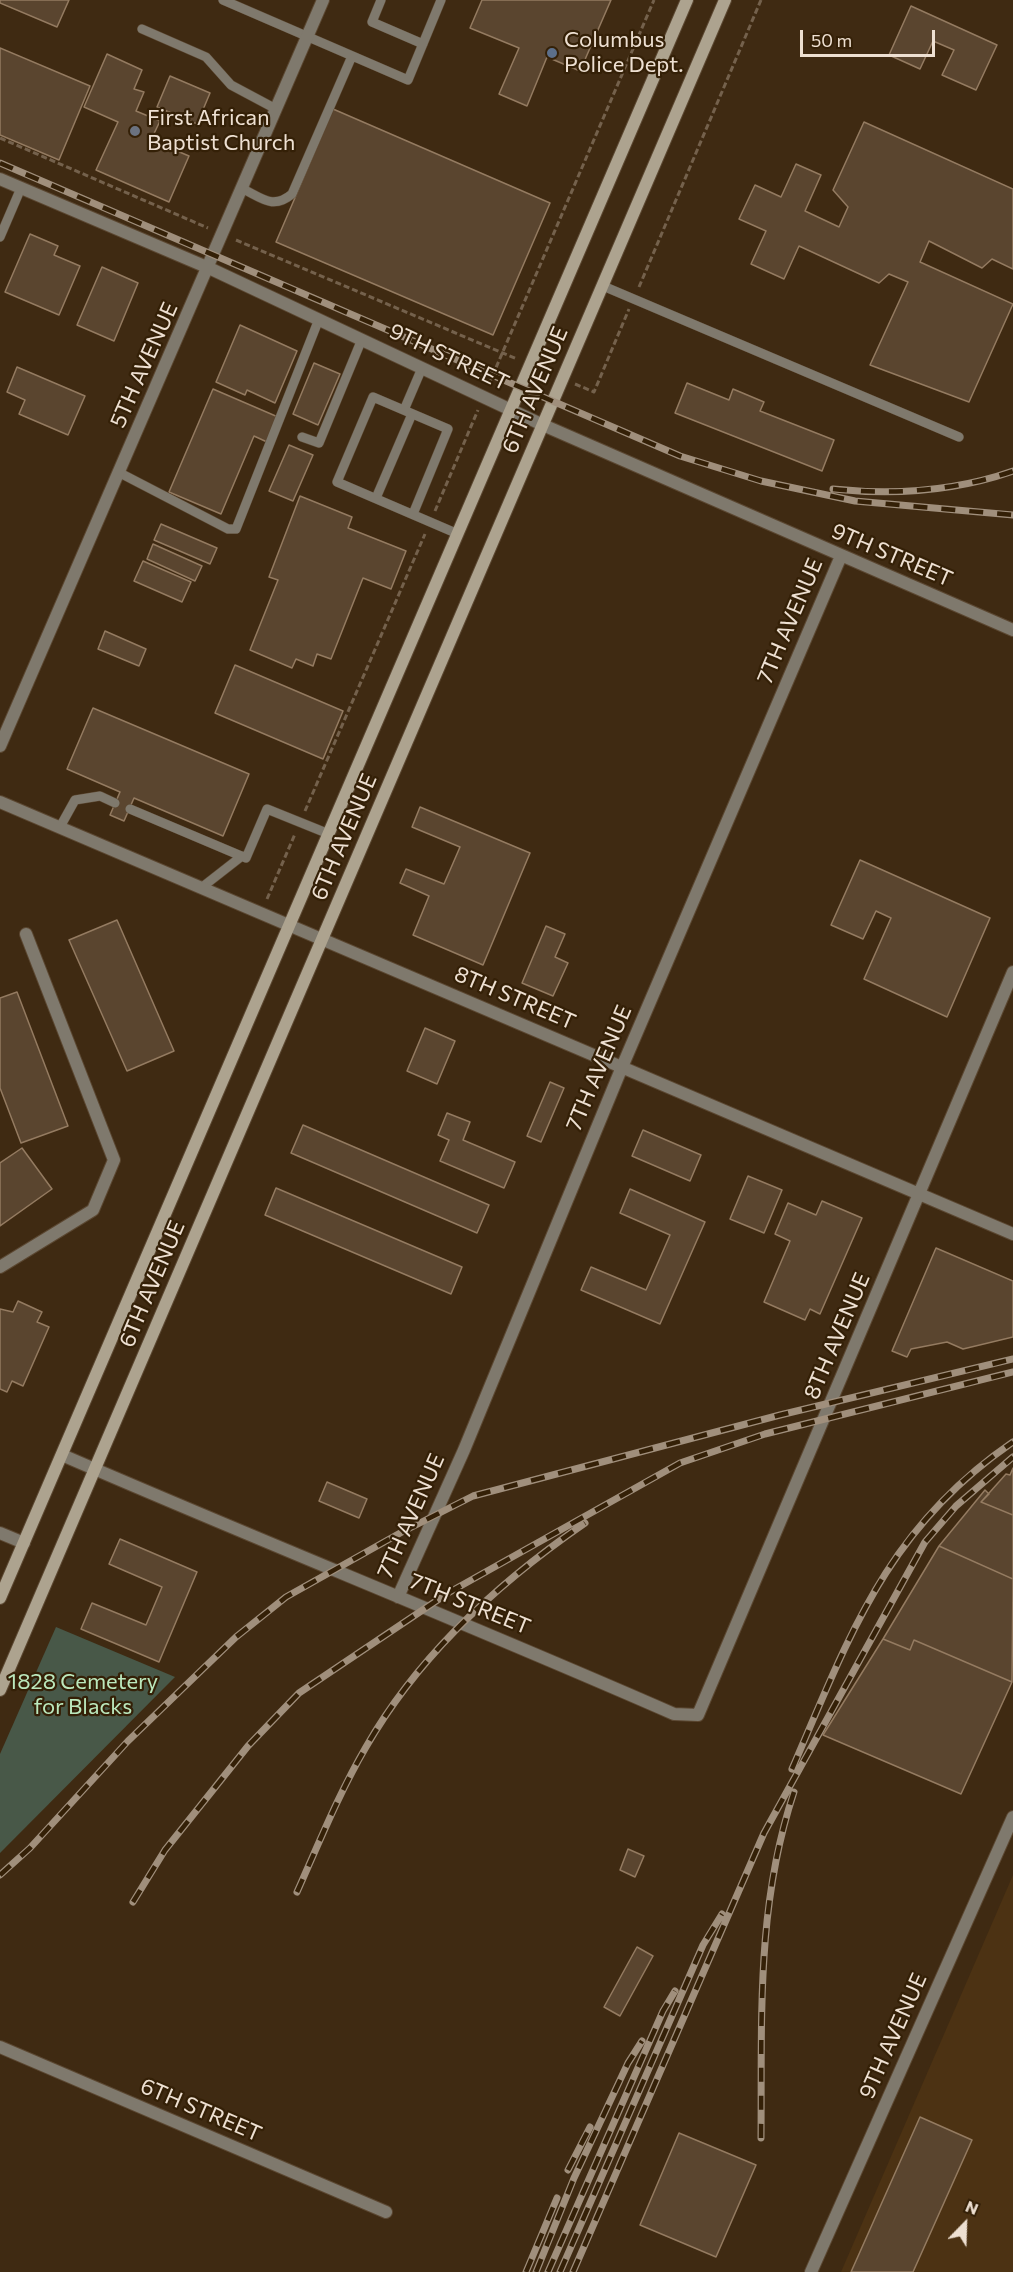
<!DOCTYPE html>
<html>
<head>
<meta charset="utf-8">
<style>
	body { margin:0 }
	#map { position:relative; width:1013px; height:2272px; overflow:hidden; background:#3f2a12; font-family:Commissioner,sans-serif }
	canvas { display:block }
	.north { position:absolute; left:935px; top:2194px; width:60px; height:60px; -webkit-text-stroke:4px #342007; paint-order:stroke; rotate:23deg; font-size:16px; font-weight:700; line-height:24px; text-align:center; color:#eee0d2 }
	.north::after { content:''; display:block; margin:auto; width:21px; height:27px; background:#eee0d2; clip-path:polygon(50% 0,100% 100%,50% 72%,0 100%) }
	.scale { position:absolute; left:800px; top:30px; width:135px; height:27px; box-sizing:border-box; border:3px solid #eee0d2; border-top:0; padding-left:8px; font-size:18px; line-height:21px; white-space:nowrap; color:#eee0d2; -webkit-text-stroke:4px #342007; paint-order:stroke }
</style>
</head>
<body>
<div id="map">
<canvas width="1013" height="2272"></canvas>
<div class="north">N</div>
<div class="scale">50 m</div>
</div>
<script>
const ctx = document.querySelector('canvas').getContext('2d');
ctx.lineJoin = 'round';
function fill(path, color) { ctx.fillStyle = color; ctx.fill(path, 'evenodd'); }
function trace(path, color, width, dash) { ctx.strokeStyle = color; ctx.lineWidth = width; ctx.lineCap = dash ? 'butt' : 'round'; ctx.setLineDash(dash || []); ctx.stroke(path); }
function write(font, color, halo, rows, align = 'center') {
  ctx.font = font + ' Commissioner,sans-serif'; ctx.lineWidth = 4.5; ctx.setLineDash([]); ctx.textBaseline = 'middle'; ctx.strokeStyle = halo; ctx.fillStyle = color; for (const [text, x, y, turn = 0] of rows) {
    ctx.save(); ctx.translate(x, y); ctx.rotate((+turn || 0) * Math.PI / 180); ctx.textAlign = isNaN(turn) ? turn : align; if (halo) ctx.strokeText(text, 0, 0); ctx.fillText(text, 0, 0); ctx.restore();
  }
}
fill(new Path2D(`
	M1013,1875V2272H841Z`), '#4c3213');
fill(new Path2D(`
	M56,1627L175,1677L0,1853V1754Z`), '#485848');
const building = new Path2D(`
	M0,0H69L57,27L0,3Z
	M482,0H611L580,71L547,57L527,106L499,94L519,48L470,28Z
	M911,6L997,45L976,90L942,75L954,50L933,41L920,69L889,55Z
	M0,48L90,86L59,160L0,135Z
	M107,54L142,70L134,89L144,92L136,111L160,121L151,140L189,156L169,202L96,170L118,122L84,107Z
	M170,76L210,93L197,124L157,107Z
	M333,109L550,203L493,335L276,242Z
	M864,122L1013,189V269L992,259L982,268L929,241L920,262L1013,304L969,402L870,365L908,282L889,274L879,283L799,246L784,279L751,264L766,231L739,219L755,185L781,197L796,164L821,175L805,211L839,227L848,207L833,190Z
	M30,234L58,246L54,255L80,266L59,315L5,292Z
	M102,267L138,283L114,341L77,325Z
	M240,325L297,351L275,403L247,390L245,395L216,382Z
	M314,363L340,374L318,425L293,414Z
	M17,367L85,396L68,435L19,414L25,400L7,392Z
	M687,383L729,400L733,389L764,402L760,411L834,440L822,471L675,413Z
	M213,389L278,417L267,442L254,436L221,514L169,492Z
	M289,445L313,455L293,501L269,491Z
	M300,496L352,517L348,528L406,551L391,589L363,578L331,659L317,654L313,666L296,659L292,668L250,650L278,580L269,577Z
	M161,524L217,548L210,564L154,540Z
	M153,544L202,566L195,581L147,559Z
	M143,561L191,582L182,602L134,581Z
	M105,631L146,649L139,666L98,649Z
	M235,665L343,711L323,759L215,713Z
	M93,708L249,774L223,836L134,798L124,821L110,815L120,792L67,769Z
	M420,807L530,853L483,965L413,935L429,896L400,883L406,869L444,884L460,847L412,827Z
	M860,860L990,918L947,1017L864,979L891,918L876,911L863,939L831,925Z
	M117,920L174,1051L127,1071L69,940Z
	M546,926L565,934L555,957L568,963L553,996L522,983Z
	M17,992L68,1126L21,1143L0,1088V998Z
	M425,1028L455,1041L437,1084L407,1071Z
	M550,1082L564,1088L541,1142L527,1136Z
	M447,1113L470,1122L463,1140L515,1162L504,1188L440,1161L449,1140L438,1135Z
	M303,1125L489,1205L477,1233L291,1153Z
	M643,1130L701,1155L690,1181L632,1156Z
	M22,1148L52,1189L0,1226V1163Z
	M748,1176L782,1190L764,1233L730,1219Z
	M276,1188L462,1267L451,1294L265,1215Z
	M630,1189L705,1222L660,1324L581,1290L591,1267L646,1290L670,1235L620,1213Z
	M822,1201L862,1218L820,1314L810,1309L805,1320L764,1302L790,1241L775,1234L788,1203L816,1215Z
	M936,1248L1013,1281V1337L963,1349L947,1342L911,1349L907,1357L892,1351Z
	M18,1301L42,1312L37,1322L49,1327L23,1386L12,1381L7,1392L0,1389V1309L13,1312Z
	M1013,1468V1515L981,1502L1006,1474L1010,1475Z
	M327,1482L367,1499L359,1518L319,1501Z
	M985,1490L989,1494L981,1502L1013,1515V1579L939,1546Z
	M120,1539L197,1572L159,1662L81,1629L92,1603L146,1625L162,1587L109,1564Z
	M939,1546L1013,1579L1012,1682L914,1640L910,1650L883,1639Z
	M883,1639L910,1650L914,1640L1012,1682L961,1794L823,1735Z
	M628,1849L644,1856L635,1877L620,1870Z
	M637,1947L653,1956L620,2016L604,2007Z
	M920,2117L972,2140L913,2272H851Z
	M679,2133L756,2165L716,2257L640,2225Z`);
fill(building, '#5a452f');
trace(building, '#947b61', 1.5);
const service = new Path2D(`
	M223,0L408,80L441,0
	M381,0L372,22L423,44
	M142,29L206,57L231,85L276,109
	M243,189C262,198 273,210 292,194L352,56
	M0,237L21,188
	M603,286L959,437
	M404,410L422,368
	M302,437L319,443L362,339
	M120,473L228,529H236L319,319
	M376,498L412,414
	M413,514L448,429L373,397L337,482L458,534
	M130,809L246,858L267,809L329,834
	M60,827L75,800L100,796L115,803
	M201,888L242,856`);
const minor = new Path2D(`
	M0,179L209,268L543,425L1013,630
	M0,746L323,0
	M0,802L1013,1234
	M0,1267L93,1210L114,1160L26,934
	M62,1455C265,1543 471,1625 674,1714L698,1715L1013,972
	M0,1533L24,1543
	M398,1597L464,1450L622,1067L841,556
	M0,2047L386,2212
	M811,2272L1013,1817`);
const secondary = new Path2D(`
	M0,1598L687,0
	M0,1690L725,0`);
trace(service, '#5b4731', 10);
trace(minor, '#5b4731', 14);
trace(secondary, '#5b4731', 14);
trace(new Path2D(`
	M0,138L208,228
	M236,240L517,359
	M639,287L761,0
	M489,384L654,0
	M575,384L594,392L629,309
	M435,511L478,410
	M305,811L425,534
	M267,899L295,834`), '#74614c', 3, [6, 3]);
trace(service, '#7f796d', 9);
trace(minor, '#7f796d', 12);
trace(secondary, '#ada38f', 12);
const rail = new Path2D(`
	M0,163L680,456L761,481L855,501L1013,515
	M833,489C892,495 956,491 1013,471
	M792,1769C850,1635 886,1529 1013,1442
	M0,1875L30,1848L128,1741L236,1637L286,1597L402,1532L473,1496L780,1415L1013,1359
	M297,1892C319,1843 339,1793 366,1747C418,1656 499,1582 585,1523
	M133,1902L165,1850L248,1746L299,1693L448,1593L680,1463L765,1434L1013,1372
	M761,2138C762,2019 756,1906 794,1792
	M568,2170L590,2127
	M526,2272L557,2198
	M536,2272L574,2178L628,2063L642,2041
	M548,2272L663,2011L675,1991
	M560,2272L703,1945L722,1914
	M573,2272L764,1833L925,1542L956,1506L1013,1457`);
trace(rail, '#a08f7c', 7);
trace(rail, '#342007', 4.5, [14]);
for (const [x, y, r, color] of [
	[552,53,6,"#5c6f8a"],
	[135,131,6,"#6b7280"]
]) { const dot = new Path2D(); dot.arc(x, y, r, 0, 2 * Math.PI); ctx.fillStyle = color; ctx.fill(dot); trace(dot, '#342007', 2); }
write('22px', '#eee0d2', '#342007', [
	["Columbus",564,40],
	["Police Dept.",564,65],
	["First African",147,118],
	["Baptist Church",147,143]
], 'left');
write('22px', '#eee0d2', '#342007', [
	["9TH STREET",449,357,25],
	["5TH AVENUE",144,365,-66],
	["6TH AVENUE",535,390,-67],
	["9TH STREET",892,555,23],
	["7TH AVENUE",790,621,-67],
	["6TH AVENUE",344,837,-67],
	["8TH STREET",515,998,23],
	["7TH AVENUE",599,1068,-67],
	["6TH AVENUE",152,1284,-67],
	["8TH AVENUE",837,1336,-67],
	["7TH AVENUE",411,1516,-66],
	["7TH STREET",470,1604,22],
	["9TH AVENUE",893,2036,-66],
	["6TH STREET",201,2110,23]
]);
write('22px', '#bbe8bd', '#342007', [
	["1828 Cemetery",83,1682],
	["for Blacks",83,1707]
]);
</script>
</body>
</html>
